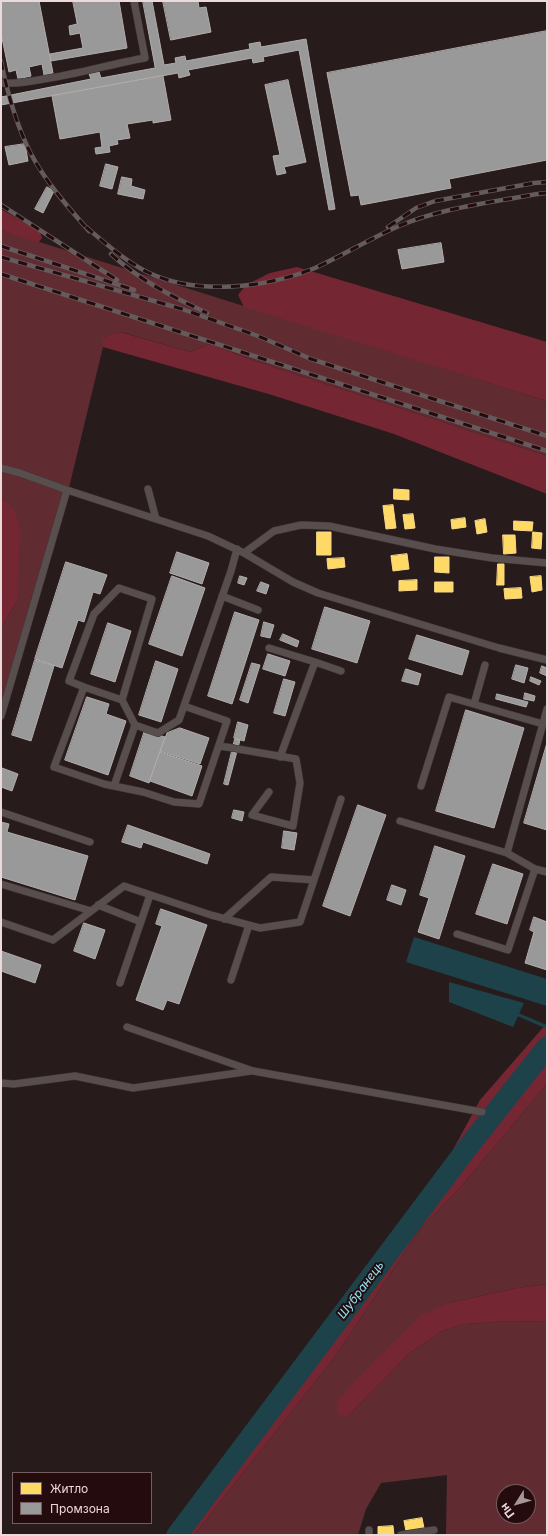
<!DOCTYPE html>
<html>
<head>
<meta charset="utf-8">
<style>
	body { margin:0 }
	#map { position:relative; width:548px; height:1536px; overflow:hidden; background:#281b1c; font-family:Inter,sans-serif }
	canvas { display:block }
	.frame { position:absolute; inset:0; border:2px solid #ecd9d9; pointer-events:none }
	.legend { position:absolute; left:12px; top:1472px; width:140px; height:52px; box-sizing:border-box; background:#240b0e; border:1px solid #745d5f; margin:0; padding:5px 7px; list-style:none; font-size:12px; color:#ecd9d9 }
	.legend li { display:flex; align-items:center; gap:8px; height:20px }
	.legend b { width:20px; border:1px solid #745d5f }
	.north { position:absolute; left:496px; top:1484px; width:40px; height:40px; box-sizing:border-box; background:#240b0e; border:1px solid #745d5f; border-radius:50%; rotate:233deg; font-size:11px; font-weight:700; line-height:16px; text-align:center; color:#ecd9d9 }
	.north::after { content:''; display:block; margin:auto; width:14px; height:18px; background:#a79697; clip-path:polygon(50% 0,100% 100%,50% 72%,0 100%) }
</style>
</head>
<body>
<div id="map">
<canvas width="548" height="1536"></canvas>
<div class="frame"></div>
<ul class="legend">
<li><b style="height:11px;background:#ffd966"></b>Житло</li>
<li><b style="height:11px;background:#999"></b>Промзона</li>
</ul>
<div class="north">Пн</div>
</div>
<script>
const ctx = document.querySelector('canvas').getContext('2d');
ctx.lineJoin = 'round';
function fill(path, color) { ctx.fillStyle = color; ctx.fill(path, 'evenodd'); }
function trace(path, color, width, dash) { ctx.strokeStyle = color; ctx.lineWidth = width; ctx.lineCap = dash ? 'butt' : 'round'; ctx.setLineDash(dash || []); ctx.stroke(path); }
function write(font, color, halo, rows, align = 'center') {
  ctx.font = font + ' Inter,sans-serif'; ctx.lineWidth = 4; ctx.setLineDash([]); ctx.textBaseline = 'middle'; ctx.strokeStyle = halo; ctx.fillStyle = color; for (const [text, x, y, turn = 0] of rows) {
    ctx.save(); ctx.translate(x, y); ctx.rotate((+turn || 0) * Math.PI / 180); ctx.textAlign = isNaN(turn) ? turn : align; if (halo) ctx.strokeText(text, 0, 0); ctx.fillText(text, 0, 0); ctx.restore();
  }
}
fill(new Path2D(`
	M1,230L547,401V456L249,359L210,344L190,352L121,332L103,337V347L68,492L1,725V628L17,601L5,501L1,499Z
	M547,1084V1284L517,1288L449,1303L347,1417L411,1352L442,1331L464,1324L511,1321L547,1322V1535H446L447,1475L381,1483L366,1509L358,1535H194L334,1358L421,1228L459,1189ZM504,1492H528V1516H504Z`), '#602c32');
fill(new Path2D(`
	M1,209L40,232L42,238L38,243L1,230Z
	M297,267L547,342V401L244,307L238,295L246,285L270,273Z
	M120,332L190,352L210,344L249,359L547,456V494L394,434L272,395L103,347V337Z
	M1,499L5,501L15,512L20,528L17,601L1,628Z
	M547,1023V1084L459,1189L421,1228L334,1358L194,1535H172L412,1225L480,1100Z
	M547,1284V1322L511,1321L464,1324L442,1331L411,1352L347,1417L338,1414L337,1401L374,1361L420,1316L449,1303L517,1288Z`), '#742733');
fill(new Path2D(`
	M414,937L547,979V1006L406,962Z
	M449,982L524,1003L513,1027L449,1002Z`), '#1d4249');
const homes = new Path2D(`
	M394,489L409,490V500L394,499Z
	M393,505L396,528L386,529L383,506Z
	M413,514L415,528L405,529L403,515Z
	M465,518L466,527L452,529L451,520Z
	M485,519L487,532L477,534L475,521Z
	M514,521L533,522L532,531L514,530Z
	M317,532H331V555H317Z
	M533,532L542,533L541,549L532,548Z
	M503,535H515L516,553L504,554Z
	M407,554L409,569L393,571L391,556Z
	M435,557H449V573L435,572Z
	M344,558L345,567L328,569L327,559Z
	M498,564H504V585H497Z
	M541,576L542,590L532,592L530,577Z
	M417,580V590L399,591V581Z
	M435,582H453V592H435Z
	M521,588L522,598L505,599L504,589Z
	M422,1518L424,1528L406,1531L404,1521Z
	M393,1526L394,1535H378V1527Z`);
fill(homes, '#ffd966');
trace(homes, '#f9d988', 1);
const industry = new Path2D(`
	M1,1H39L53,73L44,75L42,64L29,67L31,76L18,79L16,70L9,72L1,33Z
	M73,1H119L127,48L51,61L50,54L83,48L80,33L70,35L69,26L77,24Z
	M143,1H152L164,65L176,63L175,58L185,56L186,61L250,49L249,44L260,42L261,47L306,39L335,209L329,210L299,50L263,57L264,61L253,63L252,58L188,70L190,75L179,78L178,73L1,105V97L91,79L89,74L99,72L101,78L155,68Z
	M163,1H198L199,8L206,7L211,32L171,40Z
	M547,31V160L449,179L451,188L361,205L359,195L351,196L327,73Z
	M163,76L171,120L153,123V120L127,124L130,138L117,140L118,144L109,146L110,152L96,154L95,148L102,147L100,132L60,139L52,96Z
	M288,80L306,162L284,167L286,173L277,175L273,156L280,155L265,85Z
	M25,144L28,161L9,165L5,147Z
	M106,164L118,167L112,189L100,186Z
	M122,177L132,179L131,186L145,190L143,199L118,194Z
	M47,187L54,191L43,213L35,209Z
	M441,243L444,262L402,269L398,250Z
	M177,552L209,563L202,584L170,573Z
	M66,562L107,575L100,594L93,592L84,622L78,620L62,668L35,659Z
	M172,576L205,588L182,656L149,644Z
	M240,576L247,578L244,585L238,583Z
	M261,582L269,585L266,594L257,591Z
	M325,607L370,621L357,663L312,649Z
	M235,612L259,620L232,704L208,696Z
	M264,622L274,625L270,638L261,636Z
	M108,623L131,631L115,682L91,674Z
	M283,634L299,641L297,647L280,640Z
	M417,635L469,651L462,675L409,659Z
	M268,654L290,661L285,676L263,669Z
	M35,660L54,666L31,741L12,735Z
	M156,661L178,669L161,722L139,715Z
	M252,663L260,665L248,703L240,700Z
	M516,665L528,668L524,683L512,679Z
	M542,666L547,668V676L540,673Z
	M406,669L421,674L418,685L402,681Z
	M531,677L541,681L539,685L530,681Z
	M284,679L295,682L285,716L274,713Z
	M525,693L535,696L534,701L524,699Z
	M497,694L528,702L526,707L496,699Z
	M87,697L109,704L106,714L126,721L108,775L65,760Z
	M466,710L524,728L494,828L436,811Z
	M238,722L248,725L244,741L234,738Z
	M180,728L209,738L200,764L160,751L167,733Z
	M145,730L165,737L149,783L130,776Z
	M235,739L240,740L228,785L224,784Z
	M547,743V830L524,823Z
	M160,752L202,766L192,796L150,781Z
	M2,768L18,774L12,791L1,787Z
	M358,805L386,815L350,916L323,906Z
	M234,810L244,812L242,821L232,818Z
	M1,822L9,824L7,832L88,856L75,900L1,877Z
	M128,825L210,854L207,864L143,842L141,848L122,842Z
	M284,831L297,833L294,850L282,848Z
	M435,846L465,856L439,939L418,932L429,898L420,895Z
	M493,864L523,874L507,924L476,914Z
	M392,885L406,890L401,905L387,900Z
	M161,909L207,925L179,1004L167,1000L163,1010L136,1000L162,926L156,924Z
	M534,917L547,922V970L525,963L534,932L530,930Z
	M84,923L105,930L95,959L74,951Z
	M1,951L41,965L35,983L1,971Z`);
fill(industry, '#999');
trace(industry, '#b2acac', 1);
trace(new Path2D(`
	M519,1015L547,1027`), '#1d4249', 3.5);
trace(new Path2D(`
	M177,1535L468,1147L547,1047`), '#1d4249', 21);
const lane = new Path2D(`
	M1,83C16,84 29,82 44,79C78,74 111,64 145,58L134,1
	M1,468L20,473L67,490L208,536L244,553L293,582L318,593L499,648L547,660
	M148,489L156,519
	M244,553L274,531L301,525L329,526L435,549L492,558L547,563
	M222,596L258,610
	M269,648L315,662L280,757
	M315,662L341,671
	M84,687L122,700
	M474,704L485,665
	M184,706L227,721L199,804L174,802L143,792L104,784L54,767L84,687L69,681L94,614L119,588L152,599L122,700L135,725L158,733L179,720L231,571L237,549
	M547,709L507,853L535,869L547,872
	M1,716L67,490
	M219,746L233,748
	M238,749L296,759L300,783L293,826L252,815L269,792
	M114,786L135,725
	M421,786L449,697L543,724
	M1,812L90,842
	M400,821L507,853
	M1,884L91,911
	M98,905L141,922
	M224,919L271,877L314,880
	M1,922L53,940L124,886L211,915L260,928L300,922L341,799
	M457,934L508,950L535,869
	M231,980L249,925
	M120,983L150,895
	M127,1027L253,1071L482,1112
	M1,1083L14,1084L75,1076L133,1088L251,1071
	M369,1530V1535
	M401,1535L434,1530`);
trace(lane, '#403536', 8);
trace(lane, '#584e4e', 7);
const rail = new Path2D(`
	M1,61C7,91 16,124 30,152C45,181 67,206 89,231
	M1,205L117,280
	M86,227C105,243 124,260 147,272C196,296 266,288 315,268C344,255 371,238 399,226C432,212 467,206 502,200C517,198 532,194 547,193
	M388,227L416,208L435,201L534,183L547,182
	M1,246L134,290
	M111,254C139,280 173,297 207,313
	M1,257L182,309L258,336L311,359L547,436
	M1,274L547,451`);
trace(rail, '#655b5c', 4.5);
trace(rail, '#240b0e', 3, [9]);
write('italic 12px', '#8ee8f9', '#240b0e', [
	["Шубранець",361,1290,-53]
]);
</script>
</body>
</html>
